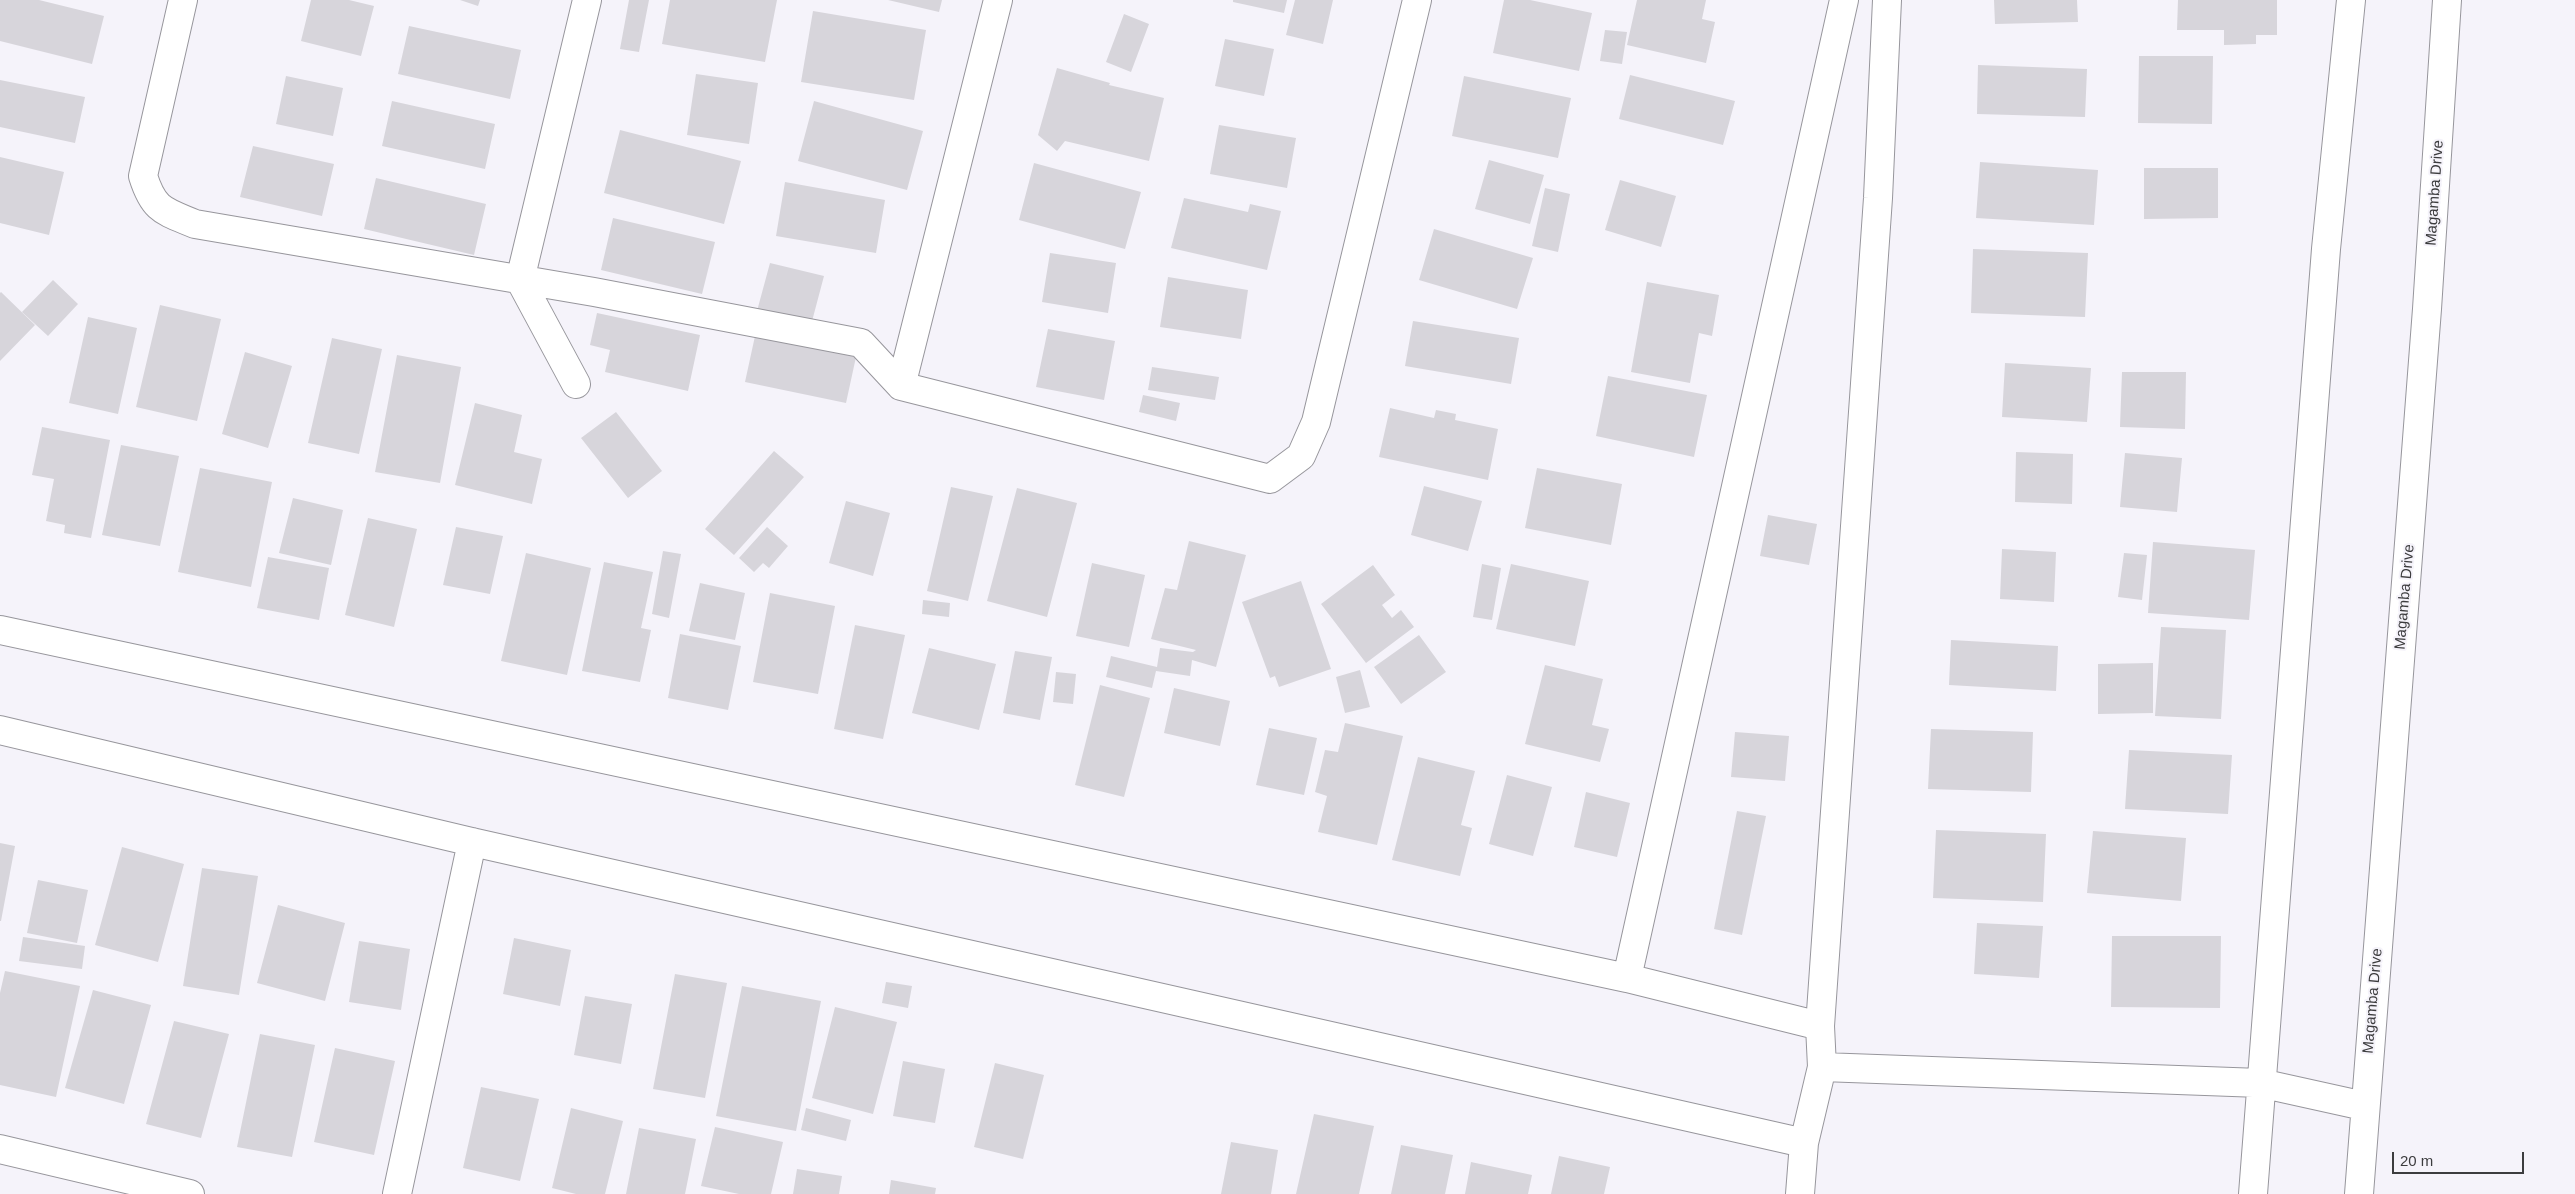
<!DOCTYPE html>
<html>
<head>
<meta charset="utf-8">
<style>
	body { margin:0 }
	#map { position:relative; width:2575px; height:1194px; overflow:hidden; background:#f5f3fa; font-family:Arial,sans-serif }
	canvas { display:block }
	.scale { position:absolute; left:2392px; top:1152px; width:132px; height:22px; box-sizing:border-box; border:2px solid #3c3c3e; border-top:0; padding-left:6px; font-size:15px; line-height:18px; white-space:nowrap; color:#3c3c3e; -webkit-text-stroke:4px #f5f3fa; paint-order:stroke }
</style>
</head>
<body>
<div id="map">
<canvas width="2575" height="1194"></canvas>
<div class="scale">20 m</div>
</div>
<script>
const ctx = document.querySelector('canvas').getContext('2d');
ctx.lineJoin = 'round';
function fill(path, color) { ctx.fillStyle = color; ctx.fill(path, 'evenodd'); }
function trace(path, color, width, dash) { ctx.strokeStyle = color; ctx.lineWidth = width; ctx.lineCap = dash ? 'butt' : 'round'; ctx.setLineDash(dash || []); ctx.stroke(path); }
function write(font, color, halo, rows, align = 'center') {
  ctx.font = font + ' Arial,sans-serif'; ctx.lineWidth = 4; ctx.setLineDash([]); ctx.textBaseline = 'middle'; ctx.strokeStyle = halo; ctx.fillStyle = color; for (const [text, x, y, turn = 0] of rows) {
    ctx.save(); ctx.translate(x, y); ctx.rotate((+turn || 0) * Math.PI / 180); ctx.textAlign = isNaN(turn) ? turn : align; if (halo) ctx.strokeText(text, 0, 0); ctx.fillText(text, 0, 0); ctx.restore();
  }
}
fill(new Path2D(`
	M0,0H39L104,16L92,64L0,41Z
	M311,0H349L374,6L361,56L301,41Z
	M460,0H480L478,6Z
	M629,0H649L639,52L620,49Z
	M670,0H777L765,62L662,44Z
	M888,0H942L939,12Z
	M1233,0H1287L1284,13L1233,2Z
	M1295,0H1333L1323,44L1286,35Z
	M1504,0H1530L1592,13L1579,71L1493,53Z
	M1637,0H1706L1702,19L1715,22L1706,63L1627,45Z
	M1994,0H2077L2078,22L1995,24Z
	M2178,0H2277V35H2256V44L2224,45V30H2177Z
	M813,11L926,30L914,100L801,82Z
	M1124,14L1149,24L1131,72L1106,62Z
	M409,26L521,50L510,99L398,74Z
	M1605,30L1627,32L1622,64L1600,61Z
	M1225,39L1274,49L1264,96L1215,86Z
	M2139,56H2213L2212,124L2138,123Z
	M1978,65L2087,69L2085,117L1977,114Z
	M1057,68L1110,83L1109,85L1164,98L1149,161L1065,141L1057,151L1038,135Z
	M696,74L758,83L749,144L687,135Z
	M1630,75L1735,101L1723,145L1619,119Z
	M286,76L343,88L333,136L276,124Z
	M1464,76L1571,98L1558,158L1452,136Z
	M0,80L85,97L75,143L0,127Z
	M392,101L495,124L485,169L382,146Z
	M814,101L923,131L907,190L798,161Z
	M1219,125L1296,138L1287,188L1210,174Z
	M620,130L741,161L724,224L604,193Z
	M253,146L334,164L322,216L240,197Z
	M0,157L64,172L49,235L0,223Z
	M1489,160L1544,175L1530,224L1475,209Z
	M1980,162L2098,170L2094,225L1976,218Z
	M1034,163L1141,192L1125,249L1019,220Z
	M2144,168H2218V218L2144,219Z
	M376,178L486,204L474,255L364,229Z
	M1620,180L1676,196L1661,247L1605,230Z
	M785,182L885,200L876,253L776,236Z
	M1545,188L1570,194L1558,252L1532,246Z
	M1184,198L1248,212L1250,204L1281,211L1267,270L1171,248Z
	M613,218L715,242L702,294L601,270Z
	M1434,229L1533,258L1517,309L1419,280Z
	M1973,249L2088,253L2085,317L1971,313Z
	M1050,253L1116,263L1108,313L1042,302Z
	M770,263L824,276L811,325L757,311Z
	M1168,277L1248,290L1241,339L1160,327Z
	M53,280L78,304L48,336L22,312Z
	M1647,282L1719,295L1712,336L1699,333L1690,383L1631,372Z
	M1,292L35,325L0,361V293Z
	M160,305L221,319L197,421L136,407Z
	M597,313L700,335L688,391L605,372L610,350L590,345Z
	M88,317L137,328L118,414L69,403Z
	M1413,321L1519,338L1511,384L1405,366Z
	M1048,329L1115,341L1104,400L1036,387Z
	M755,336L856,357L846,403L745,382Z
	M332,338L382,349L359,454L308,443Z
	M245,352L292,366L268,448L222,434Z
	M397,355L461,367L440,483L375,472Z
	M2005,363L2091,368L2087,422L2002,417Z
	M1152,367L1219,377L1215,400L1148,390Z
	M2122,372H2186L2185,429L2120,427Z
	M1608,376L1707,395L1694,457L1596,436Z
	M1143,395L1180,403L1176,421L1139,412Z
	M475,403L522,415L514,452L542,459L532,504L455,485Z
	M1390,408L1434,418L1436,410L1456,414L1455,420L1498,429L1488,480L1379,457Z
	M616,412L662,471L628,498L581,438Z
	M42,427L110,440L91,538L64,533L65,525L46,521L54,479L32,475Z
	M121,445L179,456L160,546L102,535Z
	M774,451L804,477L734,555L705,529Z
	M2016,452L2073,454L2072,504L2015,502Z
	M2125,453L2182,458L2177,512L2120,507Z
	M200,468L272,482L251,587L178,572Z
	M1537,468L1622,484L1611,545L1525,528Z
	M1424,486L1482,501L1468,551L1411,535Z
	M951,487L993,496L968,601L927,591Z
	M1017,488L1077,503L1047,617L987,601Z
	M293,498L343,510L331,565L279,553Z
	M846,501L890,513L873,576L829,563Z
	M1768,515L1817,524L1809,565L1760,556Z
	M368,518L417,529L394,627L345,615Z
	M456,527L503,536L490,594L443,585Z
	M767,527L788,546L769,568L763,563L754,572L739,558Z
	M1189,541L1246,555L1216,667L1192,660L1190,676L1156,671L1152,688L1106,677L1111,656L1157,667L1160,648L1193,652L1196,650L1151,639L1165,588L1177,590Z
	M2153,542L2255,550L2249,620L2148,613Z
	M2002,549L2056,552L2054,602L2000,599Z
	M663,551L681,554L669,618L652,614Z
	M526,553L591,568L567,675L501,661Z
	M2124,553L2147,555L2142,600L2118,597Z
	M268,557L329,568L319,620L257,608Z
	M604,562L653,572L641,628L651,630L640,682L582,671Z
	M1092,563L1145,575L1129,647L1076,636Z
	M1482,564L1501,568L1492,620L1473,617Z
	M1511,564L1589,581L1575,646L1496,629Z
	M1373,565L1395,595L1382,605L1392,618L1401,610L1414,627L1366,663L1321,604Z
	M1301,581L1331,669L1279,687L1275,676L1270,678L1242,602Z
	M700,583L745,593L735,640L689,631Z
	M770,593L835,606L818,694L753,682Z
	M923,600L950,603L949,617L922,614Z
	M855,625L905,635L883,739L834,729Z
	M2161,627L2226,630L2221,719L2155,716Z
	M680,634L741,646L728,710L668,698Z
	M1419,635L1446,672L1401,704L1374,667Z
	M1951,640L2058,646L2056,691L1949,685Z
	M929,648L996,664L979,730L912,713Z
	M1015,651L1052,657L1040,720L1003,713Z
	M2153,663V713L2098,714V664Z
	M1545,665L1603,679L1592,725L1609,729L1600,762L1525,744Z
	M1360,670L1370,707L1345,713L1336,677Z
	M1056,672L1076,674L1073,704L1053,702Z
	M1100,685L1150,698L1124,797L1075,785Z
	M1174,688L1230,701L1220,746L1164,733Z
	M1345,723L1403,736L1377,845L1318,832L1327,796L1315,792L1325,750L1338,752Z
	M1269,728L1317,738L1304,795L1256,785Z
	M1931,729L2033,732L2031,792L1928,789Z
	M1735,732L1789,736L1785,781L1731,777Z
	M2129,750L2232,755L2228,814L2125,809Z
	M1418,757L1475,771L1461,825L1472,828L1460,876L1392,860Z
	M1507,775L1552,787L1533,856L1489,844Z
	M1586,792L1630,803L1617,857L1574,847Z
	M1737,811L1766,816L1742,935L1714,929Z
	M1936,830L2046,834L2043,902L1933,898Z
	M2093,831L2186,838L2181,901L2087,893Z
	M0,843L15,846L1,921H0Z
	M122,847L184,864L158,962L95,945Z
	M202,868L258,876L239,995L183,986Z
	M38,880L88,890L77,943L27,933Z
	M278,905L345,923L325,1001L257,983Z
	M1977,923L2043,926L2039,978L1974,974Z
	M2112,936H2221L2220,1008L2111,1007Z
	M23,937L85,946L82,969L19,961Z
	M514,938L571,950L560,1006L503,994Z
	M359,941L410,949L401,1010L349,1002Z
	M5,971L80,986L56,1097L0,1085V993Z
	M675,974L727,983L705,1098L653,1089Z
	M886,982L912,986L908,1008L882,1003Z
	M742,986L821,1001L796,1131L716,1116Z
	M93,990L151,1005L124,1104L65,1088Z
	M585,996L632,1004L621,1064L574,1055Z
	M835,1007L897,1022L873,1114L812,1098Z
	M174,1021L229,1034L201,1138L146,1124Z
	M260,1034L315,1045L292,1157L237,1147Z
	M335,1048L395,1061L374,1155L314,1142Z
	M903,1061L945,1069L935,1123L893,1116Z
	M995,1063L1044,1075L1023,1159L974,1147Z
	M481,1087L539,1099L520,1181L463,1168Z
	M571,1108L623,1121L605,1194H576L552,1188Z
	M806,1108L851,1120L846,1141L801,1130Z
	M1314,1114L1374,1126L1359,1194H1296Z
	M715,1127L783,1142L771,1194H739L701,1186Z
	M639,1128L696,1139L685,1194H626Z
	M1231,1142L1278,1150L1271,1194H1221Z
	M1401,1145L1453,1155L1445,1194H1391Z
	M1559,1156L1610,1167L1604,1194H1551Z
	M1471,1162L1532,1175L1528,1194H1465Z
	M797,1169L842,1176L839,1194H793Z
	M891,1180L936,1188L935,1194H889Z`), '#d7d5db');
const minor = new Path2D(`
	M183,0L143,176C154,211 164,211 195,224L594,292L861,343L901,386L1270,479L1301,456L1316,422L1417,0
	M576,384L520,280L587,0
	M901,386L998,0
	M0,630L1627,978L1820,1026
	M0,730L472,842L1804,1143
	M1627,978L1844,0
	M1822,1067L2260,1083L2364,1106
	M0,1149L190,1194
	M397,1194L472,842
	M1800,1194L1804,1143L1822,1067L1820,1026L1878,198L1887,0
	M2253,1194L2326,249L2351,0
	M2359,1194L2427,309L2447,0`);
trace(minor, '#97969c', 30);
trace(minor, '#fff', 28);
write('15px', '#3c3c3e', '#f5f3fa', [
	["Magamba Drive",2435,193,-86],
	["Magamba Drive",2405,597,-85],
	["Magamba Drive",2373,1001,-85]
]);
</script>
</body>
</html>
